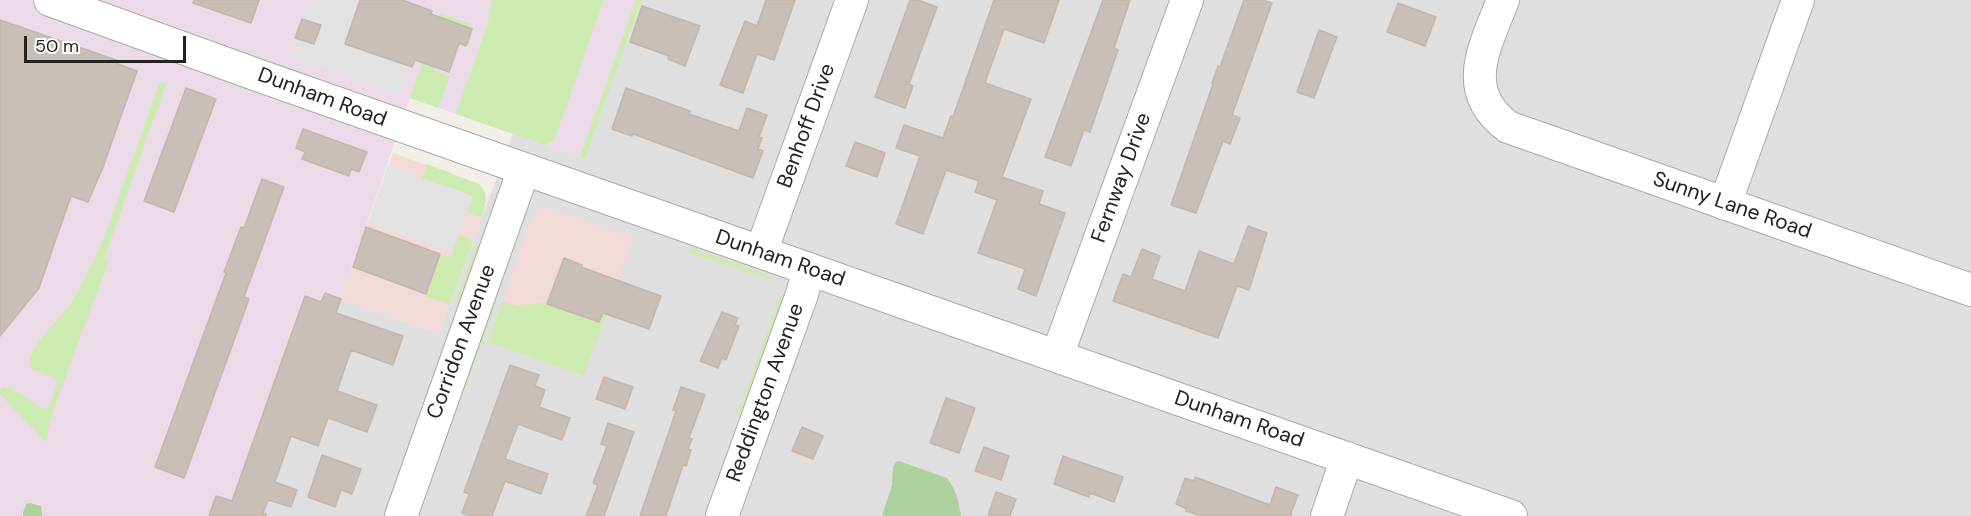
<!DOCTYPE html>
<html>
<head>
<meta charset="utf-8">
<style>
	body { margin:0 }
	#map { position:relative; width:1971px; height:516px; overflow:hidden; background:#f2efe9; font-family:"DM Sans",sans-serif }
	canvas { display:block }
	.scale { position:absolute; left:24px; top:36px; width:162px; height:27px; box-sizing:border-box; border:3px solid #222; border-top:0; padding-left:8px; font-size:18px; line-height:21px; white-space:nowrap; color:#222; -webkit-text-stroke:4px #fff; paint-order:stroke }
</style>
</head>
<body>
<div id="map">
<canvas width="1971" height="516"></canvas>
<div class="scale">50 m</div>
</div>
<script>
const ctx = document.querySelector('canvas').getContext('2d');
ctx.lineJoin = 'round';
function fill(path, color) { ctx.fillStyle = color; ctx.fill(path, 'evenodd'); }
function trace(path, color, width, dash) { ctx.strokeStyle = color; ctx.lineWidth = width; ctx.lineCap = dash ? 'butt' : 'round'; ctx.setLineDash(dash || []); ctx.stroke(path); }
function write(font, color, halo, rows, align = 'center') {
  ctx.font = font + ' "DM Sans",sans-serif'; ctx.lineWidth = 6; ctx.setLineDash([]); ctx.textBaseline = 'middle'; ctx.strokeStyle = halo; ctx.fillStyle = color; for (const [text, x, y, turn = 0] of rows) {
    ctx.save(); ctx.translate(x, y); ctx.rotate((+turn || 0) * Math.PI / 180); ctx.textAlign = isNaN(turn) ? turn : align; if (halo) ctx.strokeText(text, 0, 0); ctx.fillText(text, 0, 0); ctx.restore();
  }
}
fill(new Path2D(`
	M642,0H1971V516H262L341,299L439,333L513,134L585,159Z`), '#e0dfdf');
fill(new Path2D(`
	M393,153L477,183L481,185L485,193L486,199L482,218L439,333L341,299Z
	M547,208L633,238L584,376L488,342L531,220L537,212Z`), '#f2dad9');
fill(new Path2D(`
	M0,0H642L585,159L410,98L341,299L262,516H0Z`), '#ebdbe8');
fill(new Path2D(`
	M492,0H604L554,141L545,145L456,114L488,23Z
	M636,0H642L585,159L580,157Z
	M440,13L471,24L473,27L469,47L466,46L472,29L443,19L433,70L450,77L438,108L410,98Z
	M160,82L166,84L104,259L109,260L59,395L50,421L46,442L0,394V390L4,387C19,391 28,398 41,408L49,407L57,384L55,377L33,370L29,365C30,345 59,320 71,303C84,281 95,258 105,235Z
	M427,164L481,185L486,199L482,218L467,212L472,196L422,178Z
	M459,234L473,241L450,304L425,296L440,254L451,257Z
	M477,243L480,248L463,304H455Z
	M692,248L762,273L771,278L770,280L687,252Z
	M614,279L618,281L584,376L488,342L502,302L519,306L542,303L599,322Z
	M780,296H782V305L744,418L737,416Z
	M490,299H498L464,393L459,388Z`), '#cdebb0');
fill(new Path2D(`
	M899,461L947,478C956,490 959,502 961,516H882L892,485L893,467L896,462Z
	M30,503L41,506L42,516H23V513L26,504Z`), '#add19e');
fill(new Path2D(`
	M311,0H360L345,44L411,67L401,95L290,56L296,38L314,44L320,25L304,19Z
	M388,166L473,196L452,252L368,222Z`), '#e2e2e2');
const building = new Path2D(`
	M194,0H259L251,23L193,3Z
	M360,0H402L432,11L431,14L472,29L466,46L459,43L449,72L415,60L412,67L345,44Z
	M766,0H795L774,60L757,54L743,93L720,85L745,21L757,26Z
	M910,0H918L937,7L909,84L913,86L905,108L875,97Z
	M994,0H1059L1044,43L1004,29L985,83L1031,99L1002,177L1043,191L1039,204L1065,213L1036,296L1018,289L1025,269L978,253L997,200L975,192L979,181L946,170L923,234L896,224L920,156L896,148L904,125L943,138L951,116L953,117Z
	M1103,0H1130L1114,48L1118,50L1090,132L1084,130L1071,166L1045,157Z
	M1244,0H1263L1272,3L1232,115L1240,118L1230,144L1223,141L1196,213L1171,205L1213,84L1212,83L1218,66L1220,67Z
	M1398,3L1436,17L1425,46L1387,32Z
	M642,6L700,26L685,66L668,59L669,56L630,42Z
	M302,19L321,25L314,44L295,38Z
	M0,20L119,61L118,64L137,71L103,167L88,202L71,196L39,288L0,336Z
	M1319,30L1337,37L1314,98L1297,92Z
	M186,88L216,99L174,212L144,201Z
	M626,88L690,111L689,114L739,131L747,108L767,115L759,137L762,138L758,149L763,151L753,178L633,134L632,136L612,129Z
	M303,129L367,152L359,172L351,169L349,176L302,159L305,152L296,148Z
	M855,142L885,153L877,177L846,166Z
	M262,179L284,187L244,297L249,299L184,478L155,467L226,273L224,272L241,227L244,228Z
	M1248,226L1267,233L1249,290L1237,286L1218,338L1113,301L1123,274L1131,277L1142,249L1160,256L1152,279L1185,291L1199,251L1234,264Z
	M366,227L440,254L426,294L353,267Z
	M564,258L582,265L581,267L661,296L649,329L603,313L599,322L547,304Z
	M325,293L341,299L336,313L403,336L393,365L351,350L337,391L377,405L367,432L328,418L318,446L291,436L275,482L297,490L291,507L268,500L263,513L266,514V516H209L216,496L232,501L305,296L321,302Z
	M722,312L738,318L735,325L739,326L726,360L722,358L718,368L700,361Z
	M510,365L539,375L535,386L545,390L539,407L570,418L562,440L518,424L505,459L548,474L541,494L505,481L492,516H471L462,513L469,494L464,492Z
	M604,377L633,387L625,409L596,399Z
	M681,387L705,395L689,438L692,439L688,449L691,450L686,466L683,465L666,516H640L676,411L673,410Z
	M946,398L975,408L959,453L930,443Z
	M608,423L634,432L604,516H586L598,485L593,483L607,446L601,444Z
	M802,427L823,436L813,459L792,451Z
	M984,447L1009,456L1001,480L975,471Z
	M322,455L361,469L352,494L341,490L335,507L308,497Z
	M1063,456L1123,477L1114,502L1090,493L1089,497L1054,484Z
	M1195,477L1270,505L1276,487L1298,495L1291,513L1292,516H1201L1186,511L1187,509L1176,504L1185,478L1194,481Z
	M996,492L1016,499L1010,516H988Z`);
fill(building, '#c7bfb8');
trace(building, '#c4b6ab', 1.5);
const minor = new Path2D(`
	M50,0L260,76L1511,516
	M1503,0C1485,47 1459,90 1508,127L1971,290
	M1725,204L1798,0
	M761,252L852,0
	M1057,356L1187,0
	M401,516L524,169
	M722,516L802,294L809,269
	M1327,516L1347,458`);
trace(minor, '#a9a9a9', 34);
trace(minor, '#fff', 32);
write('21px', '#222', '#fff', [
	["Dunham Road",322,98,20],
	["Benhoff Drive",807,126,-70],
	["Fernway Drive",1122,178,-70],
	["Sunny Lane Road",1732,206,19],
	["Dunham Road",780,259,19],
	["Corridon Avenue",462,342,-70],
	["Reddington Avenue",766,393,-70],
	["Dunham Road",1239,420,19]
]);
</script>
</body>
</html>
